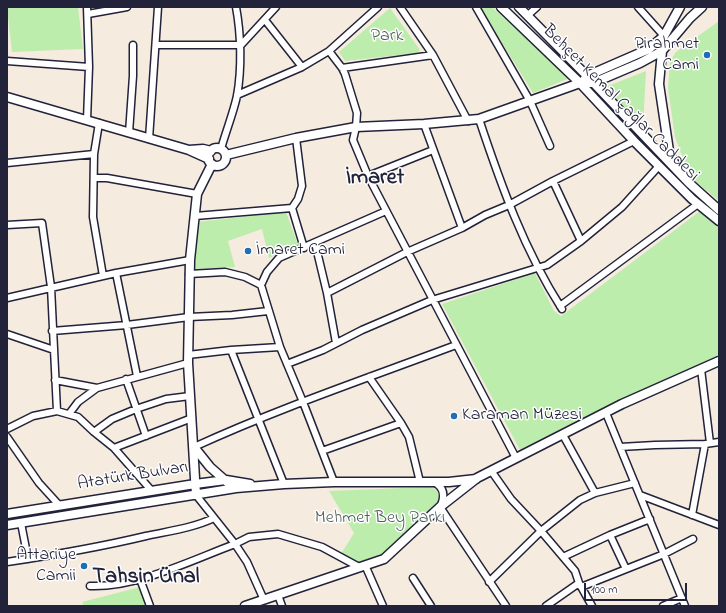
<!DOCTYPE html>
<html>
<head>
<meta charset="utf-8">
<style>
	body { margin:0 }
	#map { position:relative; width:726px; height:613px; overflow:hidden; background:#f5ebde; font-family:"Indie Flower",sans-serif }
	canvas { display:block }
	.frame { position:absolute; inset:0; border:8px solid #22223b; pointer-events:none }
	.scale { position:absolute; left:584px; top:583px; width:103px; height:18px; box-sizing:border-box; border:2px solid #22223b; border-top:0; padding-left:5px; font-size:12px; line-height:14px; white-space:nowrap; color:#22223b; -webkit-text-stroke:3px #fff; paint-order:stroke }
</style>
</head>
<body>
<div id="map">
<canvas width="726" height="613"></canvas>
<div class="frame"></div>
<div class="scale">100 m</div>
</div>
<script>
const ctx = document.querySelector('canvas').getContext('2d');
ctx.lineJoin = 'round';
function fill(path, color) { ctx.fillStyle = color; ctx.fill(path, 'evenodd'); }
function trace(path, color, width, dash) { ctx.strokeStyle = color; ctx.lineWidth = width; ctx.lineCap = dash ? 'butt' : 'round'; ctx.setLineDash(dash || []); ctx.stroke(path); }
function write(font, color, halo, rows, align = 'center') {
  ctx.font = font + ' "Indie Flower",sans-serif'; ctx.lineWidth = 3; ctx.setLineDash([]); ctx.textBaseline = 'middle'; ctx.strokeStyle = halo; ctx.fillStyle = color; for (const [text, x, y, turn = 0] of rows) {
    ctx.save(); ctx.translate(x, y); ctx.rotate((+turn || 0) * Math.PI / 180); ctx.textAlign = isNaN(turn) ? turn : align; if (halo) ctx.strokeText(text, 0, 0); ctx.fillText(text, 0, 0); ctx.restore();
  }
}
fill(new Path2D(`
	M17,7H78L83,49L12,52L7,8Z
	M480,7H492L570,78L533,93Z
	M390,8L420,50L417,53L345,61L339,52Z
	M719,21V201L694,180L685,164L675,137L668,88L670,61L676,52Z
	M646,71L643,128L603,88Z
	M700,211L719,228V356L520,450L442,304L535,273L554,311L561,316Z
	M286,212L298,245L269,258L262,229L228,241L235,267L195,269L197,222Z
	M431,487L435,489L441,494L440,504L382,557L360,565L341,554L354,533L329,491Z
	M140,587L146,606H84L82,602Z`), '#bdedac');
const street = new Path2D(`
	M87,7L89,67L87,120
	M400,7L433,55L468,121
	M476,7L530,101L550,146
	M638,7L664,36
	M88,14L127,7
	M528,15L537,7
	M265,20L302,67
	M156,45H241L276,7
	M329,51L342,68L345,74L357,113L356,127L353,140L368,176L516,458
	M7,61L89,67
	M342,68L433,55
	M237,95L302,67L329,51L378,7
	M479,119C501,185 524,250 562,309
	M99,123L94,154L93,217L103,276
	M424,124L462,228
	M129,133L133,76V45
	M296,138L302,186L298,199L292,208L304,248
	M149,139L158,7
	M221,149C226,131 233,114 237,96C242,68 241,34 236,7
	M7,163L94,154
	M368,176L433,150
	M94,178H107L197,194
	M553,181L581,241
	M195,216L292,208
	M7,225L42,223L51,287L57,411
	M315,243L327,293L336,343
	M116,273L137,376
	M189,274L225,272L245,277L261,285
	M327,293L407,252L462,228L485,215L509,205L553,181L634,141
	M7,298L116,273L190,260
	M560,306L698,204
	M52,331L127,325L189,317L232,315L268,311
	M7,334L54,350
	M231,350L284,484
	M188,355L231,350L280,347
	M287,364L323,350L362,330L432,300L547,265L581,241L622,207L659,166
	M701,369L710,443
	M369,377L401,423L409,437L420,482
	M126,379L146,436
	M55,380L97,388L188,363
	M606,413L685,606
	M69,414L78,402L97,388
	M7,429L33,416L57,411L78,417L94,432L114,448L151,490
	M94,432L112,419L136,409L166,399L190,396
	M563,435L595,493
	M7,437L39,483L59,505
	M194,447C279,408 368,378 456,345
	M620,447L655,445L705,444L719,442
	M114,448L192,418
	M322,451L401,423
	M492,472L511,499L541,531L575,571L579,583L592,606
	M334,482L303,402L280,347L261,285L267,272L279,258L386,211
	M434,482C445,488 445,497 440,507L506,606
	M196,495L235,544L247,562L264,600
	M640,495L719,525
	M692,515L705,444
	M21,523L28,559
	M610,535L626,569
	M563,557L610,535L650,519
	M7,562C54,555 100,547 146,536C169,531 193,528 214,518
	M365,565L383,606
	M413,578L431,606
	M140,579L150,606
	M489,582L541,531L580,500L595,493L635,483
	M90,586C136,588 192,560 235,544L249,537L278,534L322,547L359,567
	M581,587L664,554L693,539
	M278,595L282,606
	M546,606L579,583
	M663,606L682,598`);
const secondary = new Path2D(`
	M501,7L580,83L634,141L692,199L719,221
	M519,7L587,76L689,183L719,210
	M662,51L659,84L669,151L676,167
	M584,80L587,76L649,49L664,36L680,7
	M7,97L189,150
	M208 157a9 9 0 1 1 18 0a9 9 0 1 1-18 0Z
	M226,155L296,138L356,127L424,124L479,119L580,83H593L640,63L662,51L690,18L702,7
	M209,159L189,150L203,149L211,151
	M194,447L210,467L227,482
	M196,495L188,363L190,260L197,194L212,164
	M7,514L195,484L226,480L250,484
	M7,525L236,488L284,484L334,482H449L476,479
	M245,606L384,559L440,507L477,478L622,404L719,361`);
trace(street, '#22223b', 9);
trace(secondary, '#22223b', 11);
trace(street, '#fff', 6);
trace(secondary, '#fff', 8);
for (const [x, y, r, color] of [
	[707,55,4,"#1f6fb2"],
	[248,251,4,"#1f6fb2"],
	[454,416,4,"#1f6fb2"],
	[84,566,4,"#1f6fb2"]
]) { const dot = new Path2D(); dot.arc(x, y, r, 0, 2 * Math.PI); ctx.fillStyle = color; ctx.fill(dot); trace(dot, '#fff', 1.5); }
write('18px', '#505f5d', '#fff', [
	["Park",387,37],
	["Mehmet Bey Parkı",380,519]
]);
write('18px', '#22223b', '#fff', [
	["Pirahmet",699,45],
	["Cami",699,66],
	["İmaret Cami",256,251,"left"],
	["Karaman Müzesi",462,416,"left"],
	["Attariye",76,556],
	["Camii",76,577]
], 'right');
write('18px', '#22223b', '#fff', [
	["Behçet Kemal Çağlar Caddesi",620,104,45],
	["Atatürk Bulvarı",133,477,-9]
]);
write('bold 22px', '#22223b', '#fff', [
	["İmaret",375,179],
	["Tahsin Ünal",146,578]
]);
</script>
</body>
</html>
